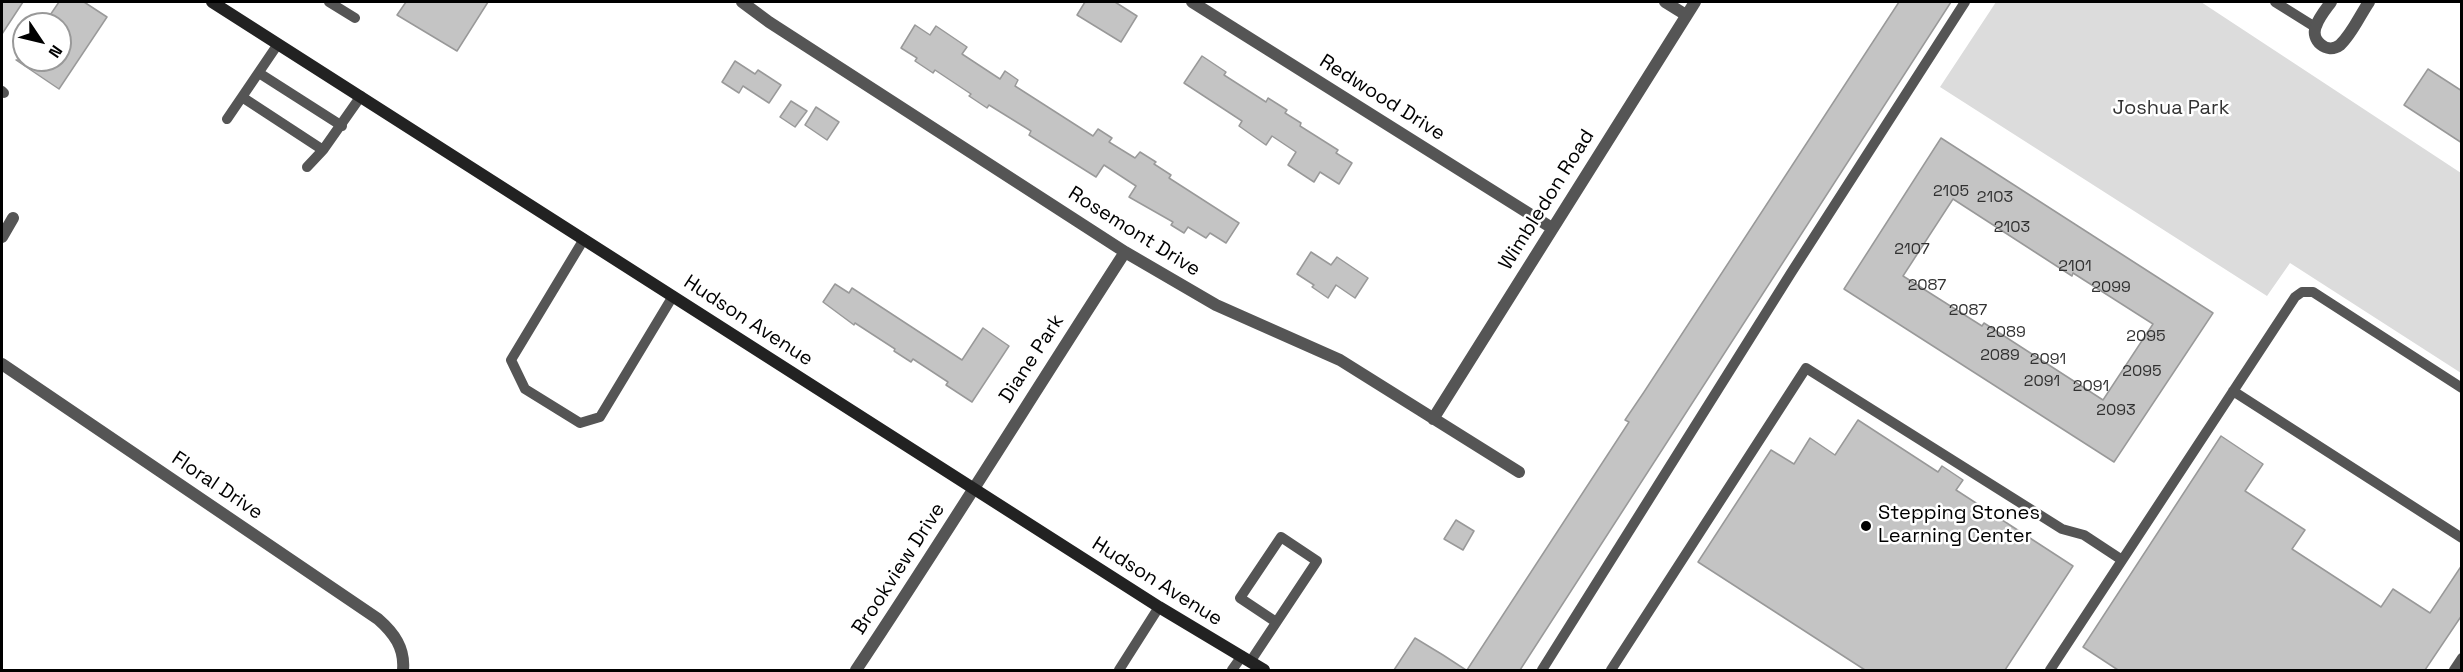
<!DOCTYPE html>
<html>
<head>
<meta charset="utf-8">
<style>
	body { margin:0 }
	#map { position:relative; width:2463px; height:672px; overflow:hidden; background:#fff; font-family:"Space Grotesk",sans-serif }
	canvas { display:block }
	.frame { position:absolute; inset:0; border:3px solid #000; pointer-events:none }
	.north { position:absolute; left:12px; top:12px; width:60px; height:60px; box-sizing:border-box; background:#fff; border:2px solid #999; border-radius:50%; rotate:125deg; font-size:16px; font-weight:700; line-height:24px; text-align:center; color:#000 }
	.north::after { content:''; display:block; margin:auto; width:21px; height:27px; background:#000; clip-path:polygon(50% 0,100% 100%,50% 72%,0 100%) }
</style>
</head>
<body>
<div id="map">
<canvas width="2463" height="672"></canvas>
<div class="frame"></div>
<div class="north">N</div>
</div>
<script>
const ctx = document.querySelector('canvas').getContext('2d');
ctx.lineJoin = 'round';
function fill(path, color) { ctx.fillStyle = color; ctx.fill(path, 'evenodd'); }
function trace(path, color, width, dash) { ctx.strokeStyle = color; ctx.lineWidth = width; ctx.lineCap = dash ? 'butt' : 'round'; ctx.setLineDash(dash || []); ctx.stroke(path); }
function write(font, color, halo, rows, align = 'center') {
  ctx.font = font + ' "Space Grotesk",sans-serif'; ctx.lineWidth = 5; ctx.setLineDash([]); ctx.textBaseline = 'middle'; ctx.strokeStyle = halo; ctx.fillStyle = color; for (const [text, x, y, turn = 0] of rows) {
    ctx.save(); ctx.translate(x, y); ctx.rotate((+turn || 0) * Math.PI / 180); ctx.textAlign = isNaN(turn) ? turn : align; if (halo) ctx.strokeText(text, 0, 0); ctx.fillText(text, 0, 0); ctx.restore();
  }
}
fill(new Path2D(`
	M1996,2H2201L2461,173V373L2290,263L2267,296L1940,87Z`), '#dcdcdc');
const building = new Path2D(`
	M2,2H23L2,34Z
	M59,2H84L107,17L59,89L16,60H60V24H44Z
	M406,2H488L457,51L397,15Z
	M1085,2H1115L1137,16L1121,42L1077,15Z
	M1899,2H1951L1520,670H1467L1629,422L1625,420L1644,392Z
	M915,25L930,35L936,26L967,47L962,54L1000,79L1005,71L1018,80L1015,86L1093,136L1098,129L1112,138L1109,142L1135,158L1140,152L1156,162L1154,164L1171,175L1169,178L1239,223L1226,243L1210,233L1206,238L1188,227L1184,233L1171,225L1173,222L1129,197L1136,186L1104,165L1096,177L1029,135L1031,131L989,105L987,108L969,96L971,94L935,70L933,73L915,61L917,58L901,48Z
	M1202,56L1226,72L1224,75L1266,102L1268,98L1287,110L1285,113L1301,123L1300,126L1338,150L1336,153L1352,163L1339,184L1320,172L1314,182L1288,165L1296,152L1272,136L1266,145L1239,126L1242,121L1184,83Z
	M735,61L755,74L758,70L781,85L769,103L743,86L739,93L722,82Z
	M2428,69L2462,91V143L2404,105Z
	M791,101L807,111L795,127L780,117Z
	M816,107L839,122L827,140L805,125Z
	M1941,138L2213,313L2114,462L1844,289ZM1953,199L2072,276L2073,273L2153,324L2103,400L1984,323L1982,326L1903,276Z
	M1311,252L1331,265L1337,257L1368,278L1355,298L1336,285L1328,298L1312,287L1314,285L1297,274Z
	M835,284L849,293L852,288L962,360L983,328L1009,346L972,402L946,385L948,382L913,359L911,362L894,351L895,349L855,323L854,325L823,302Z
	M1858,420L1938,472L1942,466L1963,480L1956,490L2073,566L2005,670H1865L1698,562L1771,450L1794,464L1810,438L1835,455Z
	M2221,436L2263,464L2245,491L2305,530L2292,549L2381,607L2393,589L2430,613L2462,565V615L2425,670H2118L2083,647Z
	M1456,520L1474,531L1463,550L1444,539Z
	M1415,638L1443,655L1466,670H1394Z`);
fill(building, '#c4c4c4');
trace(building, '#999', 1.5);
trace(new Path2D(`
	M329,2L355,18
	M2275,2L2315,27
	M278,44L242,97L323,150L361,96
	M259,73L342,126
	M2,91L4,93
	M227,119L242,97
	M307,167L323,150
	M584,239L511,360L525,389L580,423L600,417L673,296
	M2233,391L2462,538
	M1250,662L1317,561L1281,537L1240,598L1276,622
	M1119,670L1159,607
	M1232,670L1242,656
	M1542,670L1791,273L1965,2
	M1611,670L1806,368L2062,529L2084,535L2122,560
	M2050,670L2295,297L2302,292H2313L2462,388
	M2454,670L2462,658`), '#555', 10);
trace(new Path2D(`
	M742,2L769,22L1125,252L1216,305L1340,360L1519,472
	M1192,2L1552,228
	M1665,2L1686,15
	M2331,2C2326,9 2319,17 2316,26C2310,40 2327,55 2340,45C2352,34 2360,15 2369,2
	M2,237L13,218
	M2,364L378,619C394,633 405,648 403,670
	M1433,419L1695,2
	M856,670C948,532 1035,391 1125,252`), '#555', 12);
trace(new Path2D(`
	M212,2L1159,607L1264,670`), '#222', 12);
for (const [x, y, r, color] of [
	[1866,526,6,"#000"]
]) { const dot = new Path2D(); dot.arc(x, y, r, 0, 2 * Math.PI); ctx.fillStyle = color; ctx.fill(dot); trace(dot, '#fff', 2); }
write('16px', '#313131', null, [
	["2105",1951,192],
	["2103",1995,198],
	["2103",2012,228],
	["2107",1912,250],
	["2101",2075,267],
	["2087",1927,286],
	["2099",2111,288],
	["2087",1968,311],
	["2089",2006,333],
	["2095",2146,337],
	["2089",2000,356],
	["2091",2048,360],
	["2095",2142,372],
	["2091",2042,382],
	["2091",2091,387],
	["2093",2116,411]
]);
write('20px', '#000', '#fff', [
	["Redwood Drive",1382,98,32],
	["Wimbledon Road",1547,200,-58],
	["Rosemont Drive",1134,232,32],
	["Hudson Avenue",748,321,33],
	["Diane Park",1032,359,-57],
	["Floral Drive",217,486,34],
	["Brookview Drive",899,569,-57],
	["Hudson Avenue",1157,582,32]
]);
write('20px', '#333', '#fff', [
	["Joshua Park",2171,109]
]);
write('20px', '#000', '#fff', [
	["Stepping Stones",1878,514],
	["Learning Center",1878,537]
], 'left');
</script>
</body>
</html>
